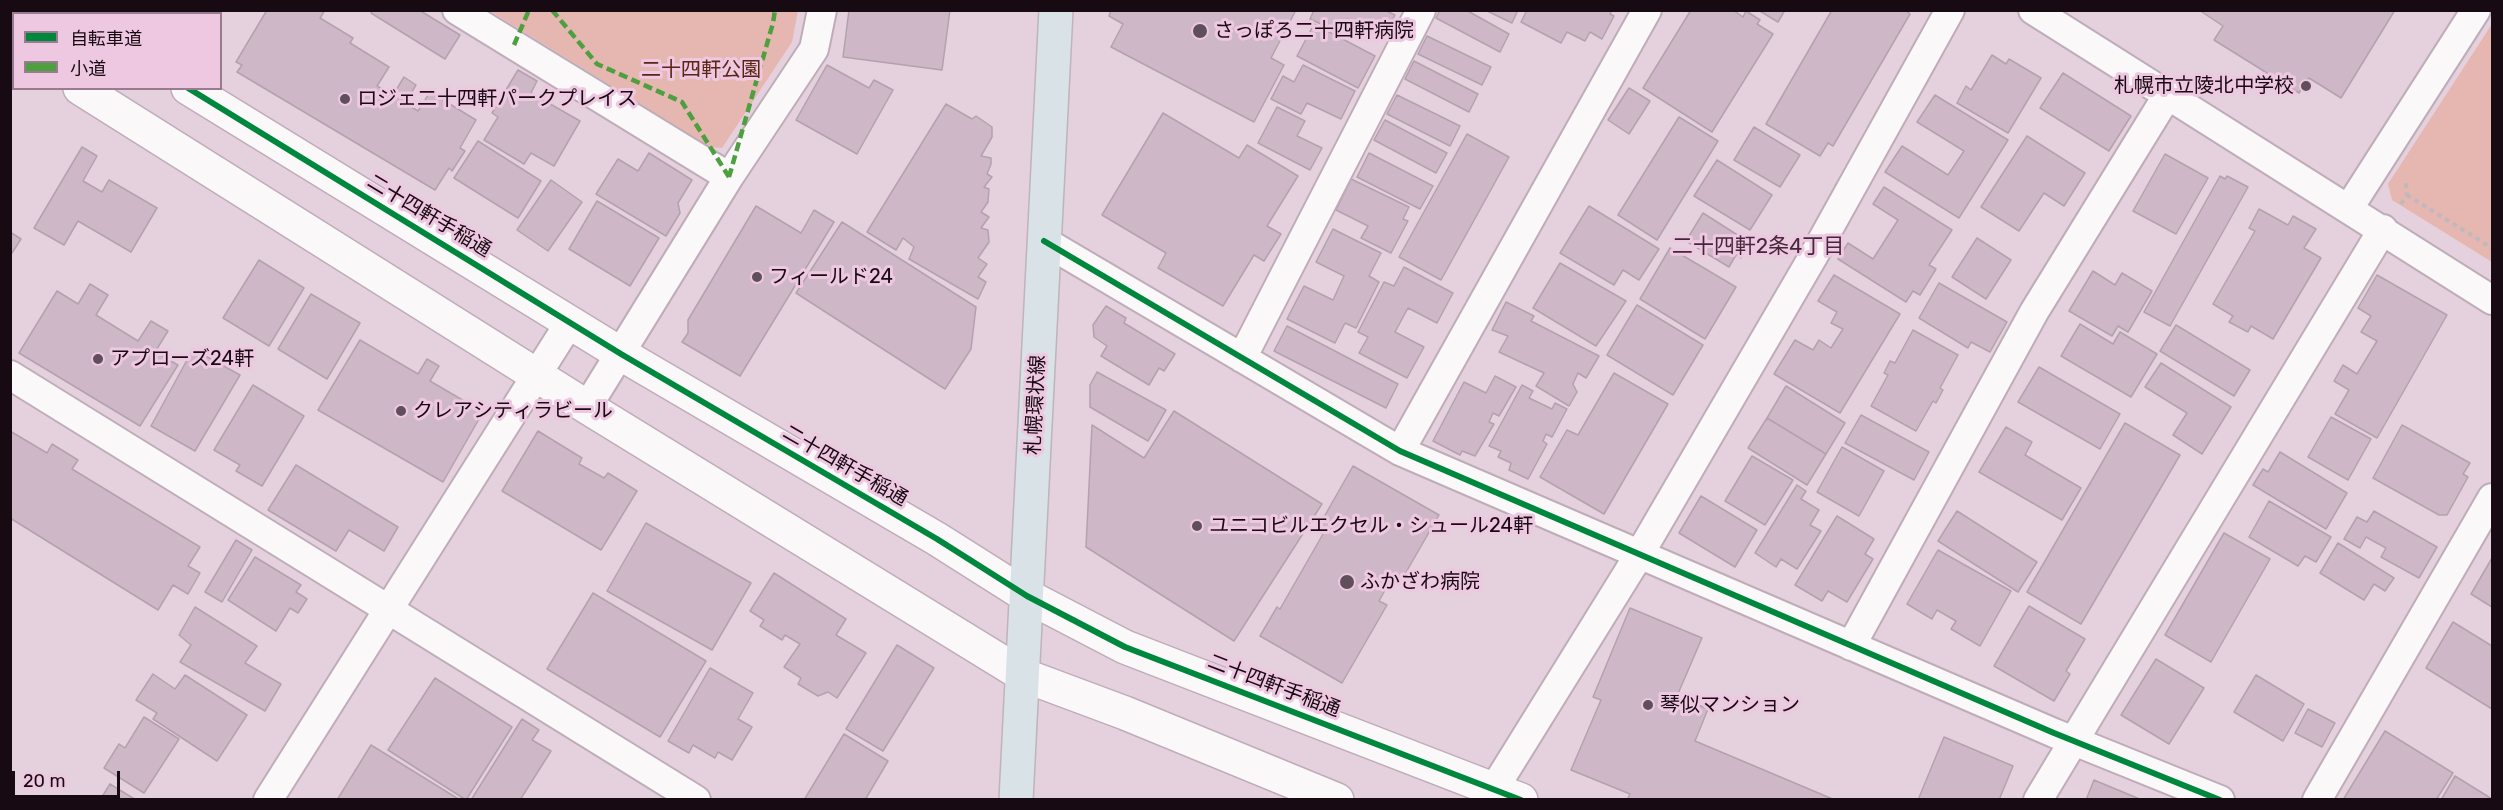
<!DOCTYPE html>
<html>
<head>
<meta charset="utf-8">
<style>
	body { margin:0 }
	#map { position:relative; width:2503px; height:810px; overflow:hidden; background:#e5d0dd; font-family:Rubik,"Noto Sans JP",sans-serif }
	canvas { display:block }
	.frame { position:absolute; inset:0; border:12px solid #170a13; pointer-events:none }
	.legend { position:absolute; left:12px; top:12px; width:210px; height:78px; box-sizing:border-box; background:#eec7e0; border:2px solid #987b8e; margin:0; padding:8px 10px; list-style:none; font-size:18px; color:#170a13 }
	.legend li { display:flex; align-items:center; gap:12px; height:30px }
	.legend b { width:30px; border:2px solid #987b8e }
	.scale { position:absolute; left:12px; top:771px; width:108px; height:27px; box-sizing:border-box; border:3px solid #170a13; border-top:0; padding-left:8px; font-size:18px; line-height:21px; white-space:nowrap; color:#170a13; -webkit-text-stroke:4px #eec7e0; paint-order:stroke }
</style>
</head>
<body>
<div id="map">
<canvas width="2503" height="810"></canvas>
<div class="frame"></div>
<ul class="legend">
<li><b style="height:8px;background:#00873e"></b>自転車道</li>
<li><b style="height:8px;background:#4e9f3f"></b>小道</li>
</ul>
<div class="scale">20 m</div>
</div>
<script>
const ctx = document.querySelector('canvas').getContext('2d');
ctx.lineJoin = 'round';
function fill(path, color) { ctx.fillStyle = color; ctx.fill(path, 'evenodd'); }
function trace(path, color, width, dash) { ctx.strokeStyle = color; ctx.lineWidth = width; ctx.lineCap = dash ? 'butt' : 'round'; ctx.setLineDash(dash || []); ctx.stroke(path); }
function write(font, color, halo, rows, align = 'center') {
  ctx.font = font + ' Rubik,"Noto Sans JP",sans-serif'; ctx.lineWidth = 6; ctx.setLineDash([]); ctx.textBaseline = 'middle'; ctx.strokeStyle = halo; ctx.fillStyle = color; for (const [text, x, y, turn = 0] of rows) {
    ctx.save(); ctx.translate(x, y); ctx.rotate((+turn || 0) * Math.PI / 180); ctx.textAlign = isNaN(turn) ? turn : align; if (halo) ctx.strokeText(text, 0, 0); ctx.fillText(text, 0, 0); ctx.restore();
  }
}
fill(new Path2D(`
	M490,11L798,10V11L792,42L722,148L710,147Z
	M2492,24V262L2392,200L2388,184Z`), '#e5b7b0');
const building = new Path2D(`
	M267,10H325L320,18L353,38L350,43L389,67L377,86L393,95L404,77L416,85L405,103L418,111L430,92L476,120L460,148L465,151L452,171L449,168L435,190L237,72L242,65L236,62Z
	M373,10H419L460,35L445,59L371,13Z
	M849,10H950L942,70L843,57Z
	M1111,10H1296L1271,58L1284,65L1254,122L1111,47L1123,24L1109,16Z
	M1314,10H1384L1395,15L1384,37L1347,19L1340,33L1310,19Z
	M1440,10H1466L1509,34L1500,52L1436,18Z
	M1485,10H1518L1512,23Z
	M1527,10H1612L1610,14L1614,16L1602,39L1590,32L1585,41L1567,32L1561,43L1521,22Z
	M1691,10H1733L1743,17L1746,11L1760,20L1757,24L1773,34L1712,132L1643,88Z
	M1758,10H1785L1778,22Z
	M1832,10H1905L1910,14L1833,146L1828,143L1820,156L1766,124Z
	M2199,10H2395L2341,98L2309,78L2299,93L2214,40L2223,26Z
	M1314,24L1375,56L1358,88L1297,56Z
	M1427,36L1491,67L1482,85L1418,54Z
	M1992,55L2006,64L2009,59L2041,78L2008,133L1957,103L1966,86L1971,90Z
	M1414,61L1478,94L1469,112L1405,79Z
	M827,65L869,88L874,80L893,90L857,154L796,120Z
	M1303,65L1355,91L1341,119L1307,103L1301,114L1271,99L1283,76L1294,82Z
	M518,70L537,81L531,93L580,121L554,166L531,153L524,164L484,140L498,117L492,113Z
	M2063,73L2131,116L2109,151L2040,108Z
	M1629,88L1650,101L1629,134L1608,120Z
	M1397,95L1460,126L1450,146L1387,114Z
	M1935,95L2008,140L1959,218L1885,172L1902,146L1948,175L1964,151L1917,122Z
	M946,104L972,119L976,116L992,127V137L981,156L991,158V164L987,174L992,177L984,187L989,189L988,202L981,212L989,217L981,228L988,230L989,242L978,258L987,264L978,277L986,282L978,299L909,259L914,247L903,238L896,250L867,232Z
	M1277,107L1305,121L1297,136L1322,148L1310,170L1258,143Z
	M1163,113L1239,158L1247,145L1298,176L1267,226L1281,234L1264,261L1254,255L1223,306L1158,268L1166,253L1102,215Z
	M1679,117L1718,141L1657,240L1618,215Z
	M1385,120L1447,153L1436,173L1374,140Z
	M1754,127L1800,155L1780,187L1734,160Z
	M1467,134L1509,157L1441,280L1399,257Z
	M2027,136L2085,173L2064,206L2044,193L2019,231L1981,207Z
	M478,141L541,181L518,218L454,178Z
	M82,147L97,156L83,181L102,192L109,180L157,208L131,252L78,221L64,245L34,228Z
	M649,153L692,180L678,203L680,213L666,236L596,194L618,159L638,171Z
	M1369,153L1433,186L1420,209L1357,177Z
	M2165,154L2208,178L2176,234L2133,211Z
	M1717,160L1772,195L1750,230L1694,196Z
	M2220,176L2225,179L2227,176L2248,187L2170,326L2144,312Z
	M1351,179L1409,207L1403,219L1408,221L1391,253L1361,238L1368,226L1336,210Z
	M551,180L582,202L548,251L517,230Z
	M1884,187L1952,230L1929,265L1936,269L1920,295L1913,291L1906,302L1838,259L1848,243L1873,259L1898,220L1873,204Z
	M597,201L659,238L630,286L569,249Z
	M756,206L801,233L814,210L834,222L740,376L682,342L688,333V320Z
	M1589,206L1659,249L1639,280L1623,270L1614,285L1560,253Z
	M2259,209L2288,225L2293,216L2316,229L2304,248L2321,258L2273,339L2251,326L2248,332L2229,322L2233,316L2213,304L2255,231L2249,228Z
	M1703,213L1750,243L1741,258L1736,255L1729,267L1686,241Z
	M842,222L976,307L971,349L945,389L796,293Z
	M1333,229L1381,253L1369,276L1379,282L1356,328L1345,323L1335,343L1287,319L1304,286L1333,300L1344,276L1316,262Z
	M10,232L21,239L10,256Z
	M1977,238L2011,260L1986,299L1952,277Z
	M1670,248L1736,287L1705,339L1640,299Z
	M259,260L304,288L269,346L223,318Z
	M1560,263L1626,301L1596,346L1533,308Z
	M1404,267L1453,293L1437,323L1408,308L1395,332L1424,347L1407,378L1359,353L1368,337L1358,332L1384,282L1394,286Z
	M2093,271L2115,285L2122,273L2152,291L2128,332L2118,326L2112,336L2069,311Z
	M1834,275L1900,314L1840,413L1774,374L1795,340L1813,350L1819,340L1831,348L1843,329L1831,323L1837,312L1818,301Z
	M2377,275L2447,315L2377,438L2335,414L2349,390L2334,381L2343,365L2357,374L2377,341L2361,332L2371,316L2358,308Z
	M1939,283L2007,322L1990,352L1971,342L1968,348L1919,318Z
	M90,284L108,295L96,315L138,341L151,321L168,331L155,352L178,365L140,426L19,353L57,291L78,304Z
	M311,294L360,323L327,379L278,349Z
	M1506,302L1534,316L1531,321L1599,356L1586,378L1578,373L1573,384L1577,392L1569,406L1536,386L1544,373L1499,352L1508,336L1492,330Z
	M1637,305L1703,345L1673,395L1607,355Z
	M1106,306L1126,318L1124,323L1175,354L1164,371L1159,368L1149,385L1101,356L1107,346L1094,337L1093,325Z
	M2080,324L2113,344L2120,332L2157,354L2131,397L2061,356Z
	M2176,325L2250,370L2234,396L2160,351Z
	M1287,326L1398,384L1386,408L1274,351Z
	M1913,330L1958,355L1940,388L1943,390L1936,403L1933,401L1916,431L1871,406L1888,375L1884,373L1890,361L1895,363Z
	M360,340L418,374L427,359L439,366L430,381L483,412L443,482L318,410Z
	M193,349L240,375L195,451L151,426Z
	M2161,363L2231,407L2202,454L2173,435L2187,413L2145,387Z
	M2039,367L2120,414L2100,449L2018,402Z
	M1097,372L1166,410L1148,441L1090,407V385Z
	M1614,373L1668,404L1604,514L1540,477L1567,430L1578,435Z
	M1495,376L1516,387L1499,416L1493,413L1489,422L1494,424L1475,456L1462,451L1460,455L1433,441L1464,382L1486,393Z
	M253,385L304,416L262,486L236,471L240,465L214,450Z
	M1522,385L1533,391L1529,398L1552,409L1555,403L1567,409L1552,437L1546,434L1543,441L1547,444L1528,479L1509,470L1511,463L1498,457L1501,451L1489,446Z
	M1786,386L1845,423L1826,454L1767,418Z
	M1174,411L1322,504L1234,641L1086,547L1092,425L1144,458Z
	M1861,415L1929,452L1914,480L1845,443Z
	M2331,417L2371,439L2348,480L2308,457Z
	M1767,418L1826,454L1807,485L1748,448Z
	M2125,423L2180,455L2081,624L2027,592Z
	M2402,425L2470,463L2463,474L2468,477L2447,515H2439L2373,478Z
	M2006,427L2032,442L2025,455L2081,488L2062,520L1979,472Z
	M10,431L47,453L52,444L78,460L72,469L200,547L188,566L200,573L188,594L173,585L158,610L10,518Z
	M538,431L582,458L579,464L604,478L608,473L637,491L601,550L502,491Z
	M1842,447L1884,471L1859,516L1817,492Z
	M2280,452L2347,493L2326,529L2253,485L2263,469L2268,472Z
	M1752,456L1793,480L1765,525L1725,501Z
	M296,465L398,527L384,551L349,530L336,551L268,510Z
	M1353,466L1439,515L1401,581L1389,583L1379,601L1387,605L1342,683L1260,636L1277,607L1280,609L1323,534L1316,531Z
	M1797,485L1806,491L1801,499L1819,510L1810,525L1821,531L1797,569L1781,559L1776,567L1755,553Z
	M1701,496L1757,530L1735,567L1679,533Z
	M2269,501L2331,537L2316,562L2305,556L2298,566L2249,537Z
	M1957,511L2037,562L2018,592L1938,541Z
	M2374,511L2437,547L2419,578L2381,557L2386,548L2366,537L2360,548L2344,539L2357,517L2367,522Z
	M1837,516L1874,539L1865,554L1873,559L1847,602L1828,591L1822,601L1795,585Z
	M646,523L751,583L712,650L607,591Z
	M2224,533L2270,559L2211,662L2165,635Z
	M236,540L252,550L222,602L205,592Z
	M2338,543L2394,578L2385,591L2374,584L2364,600L2320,573Z
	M1938,550L2011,591L1980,646L1951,629L1956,621L1937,610L1932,619L1907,604Z
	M255,557L301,585L296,592L307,599L298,613L290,608L276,631L228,600Z
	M2492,558V607L2471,594Z
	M774,573L846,619L836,635L866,653L837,698L828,692L818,696L798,684L801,678L784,667L800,644L785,635L782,640L760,626L764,620L750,611Z
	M593,593L706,661L660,737L547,669Z
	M2029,606L2085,639L2066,671L2070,674L2054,701L1994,666Z
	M195,607L257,646L245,663L281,684L265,711L180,662L191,645L179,635Z
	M1630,608L1702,638L1677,696L1708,709L1695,741L1835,800H1627L1630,794L1571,770L1601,700L1593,697Z
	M2453,622L2492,646V709L2426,668Z
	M897,645L934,668L883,751L846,729Z
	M2156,659L2204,688L2169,744L2121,715Z
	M710,668L753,693L738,719L752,727L732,760L718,752L715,758L693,745L689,753L668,741Z
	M153,674L175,689L185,675L247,715L217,761L153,719L157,713L136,700Z
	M2256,675L2304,704L2283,741L2234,712Z
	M435,678L512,727L466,800L388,750Z
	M2308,709L2335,723L2322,747L2295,733Z
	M144,717L179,739L144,793L104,768L119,744L125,748Z
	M522,719L539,730L532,740L551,751L520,800H471Z
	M2385,731L2453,773L2436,800H2343Z
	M844,734L888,761L865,800H804Z
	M1944,737L2013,766L1999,800H1918Z
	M371,745L460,800H337Z
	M2455,776L2492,799V800H2441Z
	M2094,780L2142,800H2086Z
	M110,784L136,800H100Z`);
fill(building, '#ceb7c7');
trace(building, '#b3a2ad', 1.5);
const minor = new Path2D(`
	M457,10L729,177
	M2033,10L2492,300
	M2349,208L2476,10
	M1044,241L1400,451L2054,733L2220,800
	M1242,358L1421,10
	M10,375L696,800
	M587,407L729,177L814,49L822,10
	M1400,451L1647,10
	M1851,646L2034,312L2167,96
	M268,800L570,322
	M1487,800L1639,555L1814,255L1950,10
	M2038,800L2383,229
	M2317,800L2492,498`);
const tertiary = new Path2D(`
	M61,10L66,14
	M10,46L14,48
	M80,88L587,407L1023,675L1125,713L1337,800
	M188,88L621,354L937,539L1027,596L1125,647L1521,800`);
const primary = new Path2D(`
	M1016,800L1056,10`);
trace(minor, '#beadb8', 32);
trace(tertiary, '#beadb8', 36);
trace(primary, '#beb4bb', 36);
trace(new Path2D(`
	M2407,195L2492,248
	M2401,204L2407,195L2406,183`), '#bfb8bd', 4, [4.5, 4.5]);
trace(minor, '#fbf8fa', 28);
trace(tertiary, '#fbf8fa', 33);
trace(primary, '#d9e3e7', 33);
trace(new Path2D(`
	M552,10L597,64L682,102L729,177
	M514,45L529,10
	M729,177L773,23L775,10`), '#4e9f3f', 4.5, [9, 4.5]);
trace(new Path2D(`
	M188,88L621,354L937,539L1027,596L1125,647L1521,800
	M1044,241L1400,451L2054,733L2220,800`), '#00873e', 6);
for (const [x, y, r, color] of [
	[1200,31,8,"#5f4f5a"],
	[2306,86,6,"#5f4f5a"],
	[345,99,6,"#5f4f5a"],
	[757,277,6,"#5f4f5a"],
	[98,359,6,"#5f4f5a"],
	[401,411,6,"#5f4f5a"],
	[1197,526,6,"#5f4f5a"],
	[1347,582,8,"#5f4f5a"],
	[1648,705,6,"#5f4f5a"]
]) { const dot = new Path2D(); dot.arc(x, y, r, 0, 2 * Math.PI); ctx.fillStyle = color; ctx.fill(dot); trace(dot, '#eec7e0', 2); }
write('20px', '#170a13', '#eec7e0', [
	["さっぽろ二十四軒病院",1214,31],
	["札幌市立陵北中学校",2294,86,"right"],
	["ロジェ二十四軒パークプレイス",357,99],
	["フィールド24",769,277],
	["アプローズ24軒",110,359],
	["クレアシティラビール",413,411],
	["ユニコビルエクセル・シュール24軒",1209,526],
	["ふかざわ病院",1360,582],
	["琴似マンション",1660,705]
], 'left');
write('20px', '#5a2511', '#eec7e0', [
	["二十四軒公園",701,70]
]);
write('20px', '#170a13', '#eec7e0', [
	["二十四軒手稲通",429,216,31],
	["札幌環状線",1036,405,-87],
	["二十四軒手稲通",845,466,30],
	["二十四軒手稲通",1274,686,21]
]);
write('21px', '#44273b', '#eec7e0', [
	["二十四軒2条4丁目",1758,247]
]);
</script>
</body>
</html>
